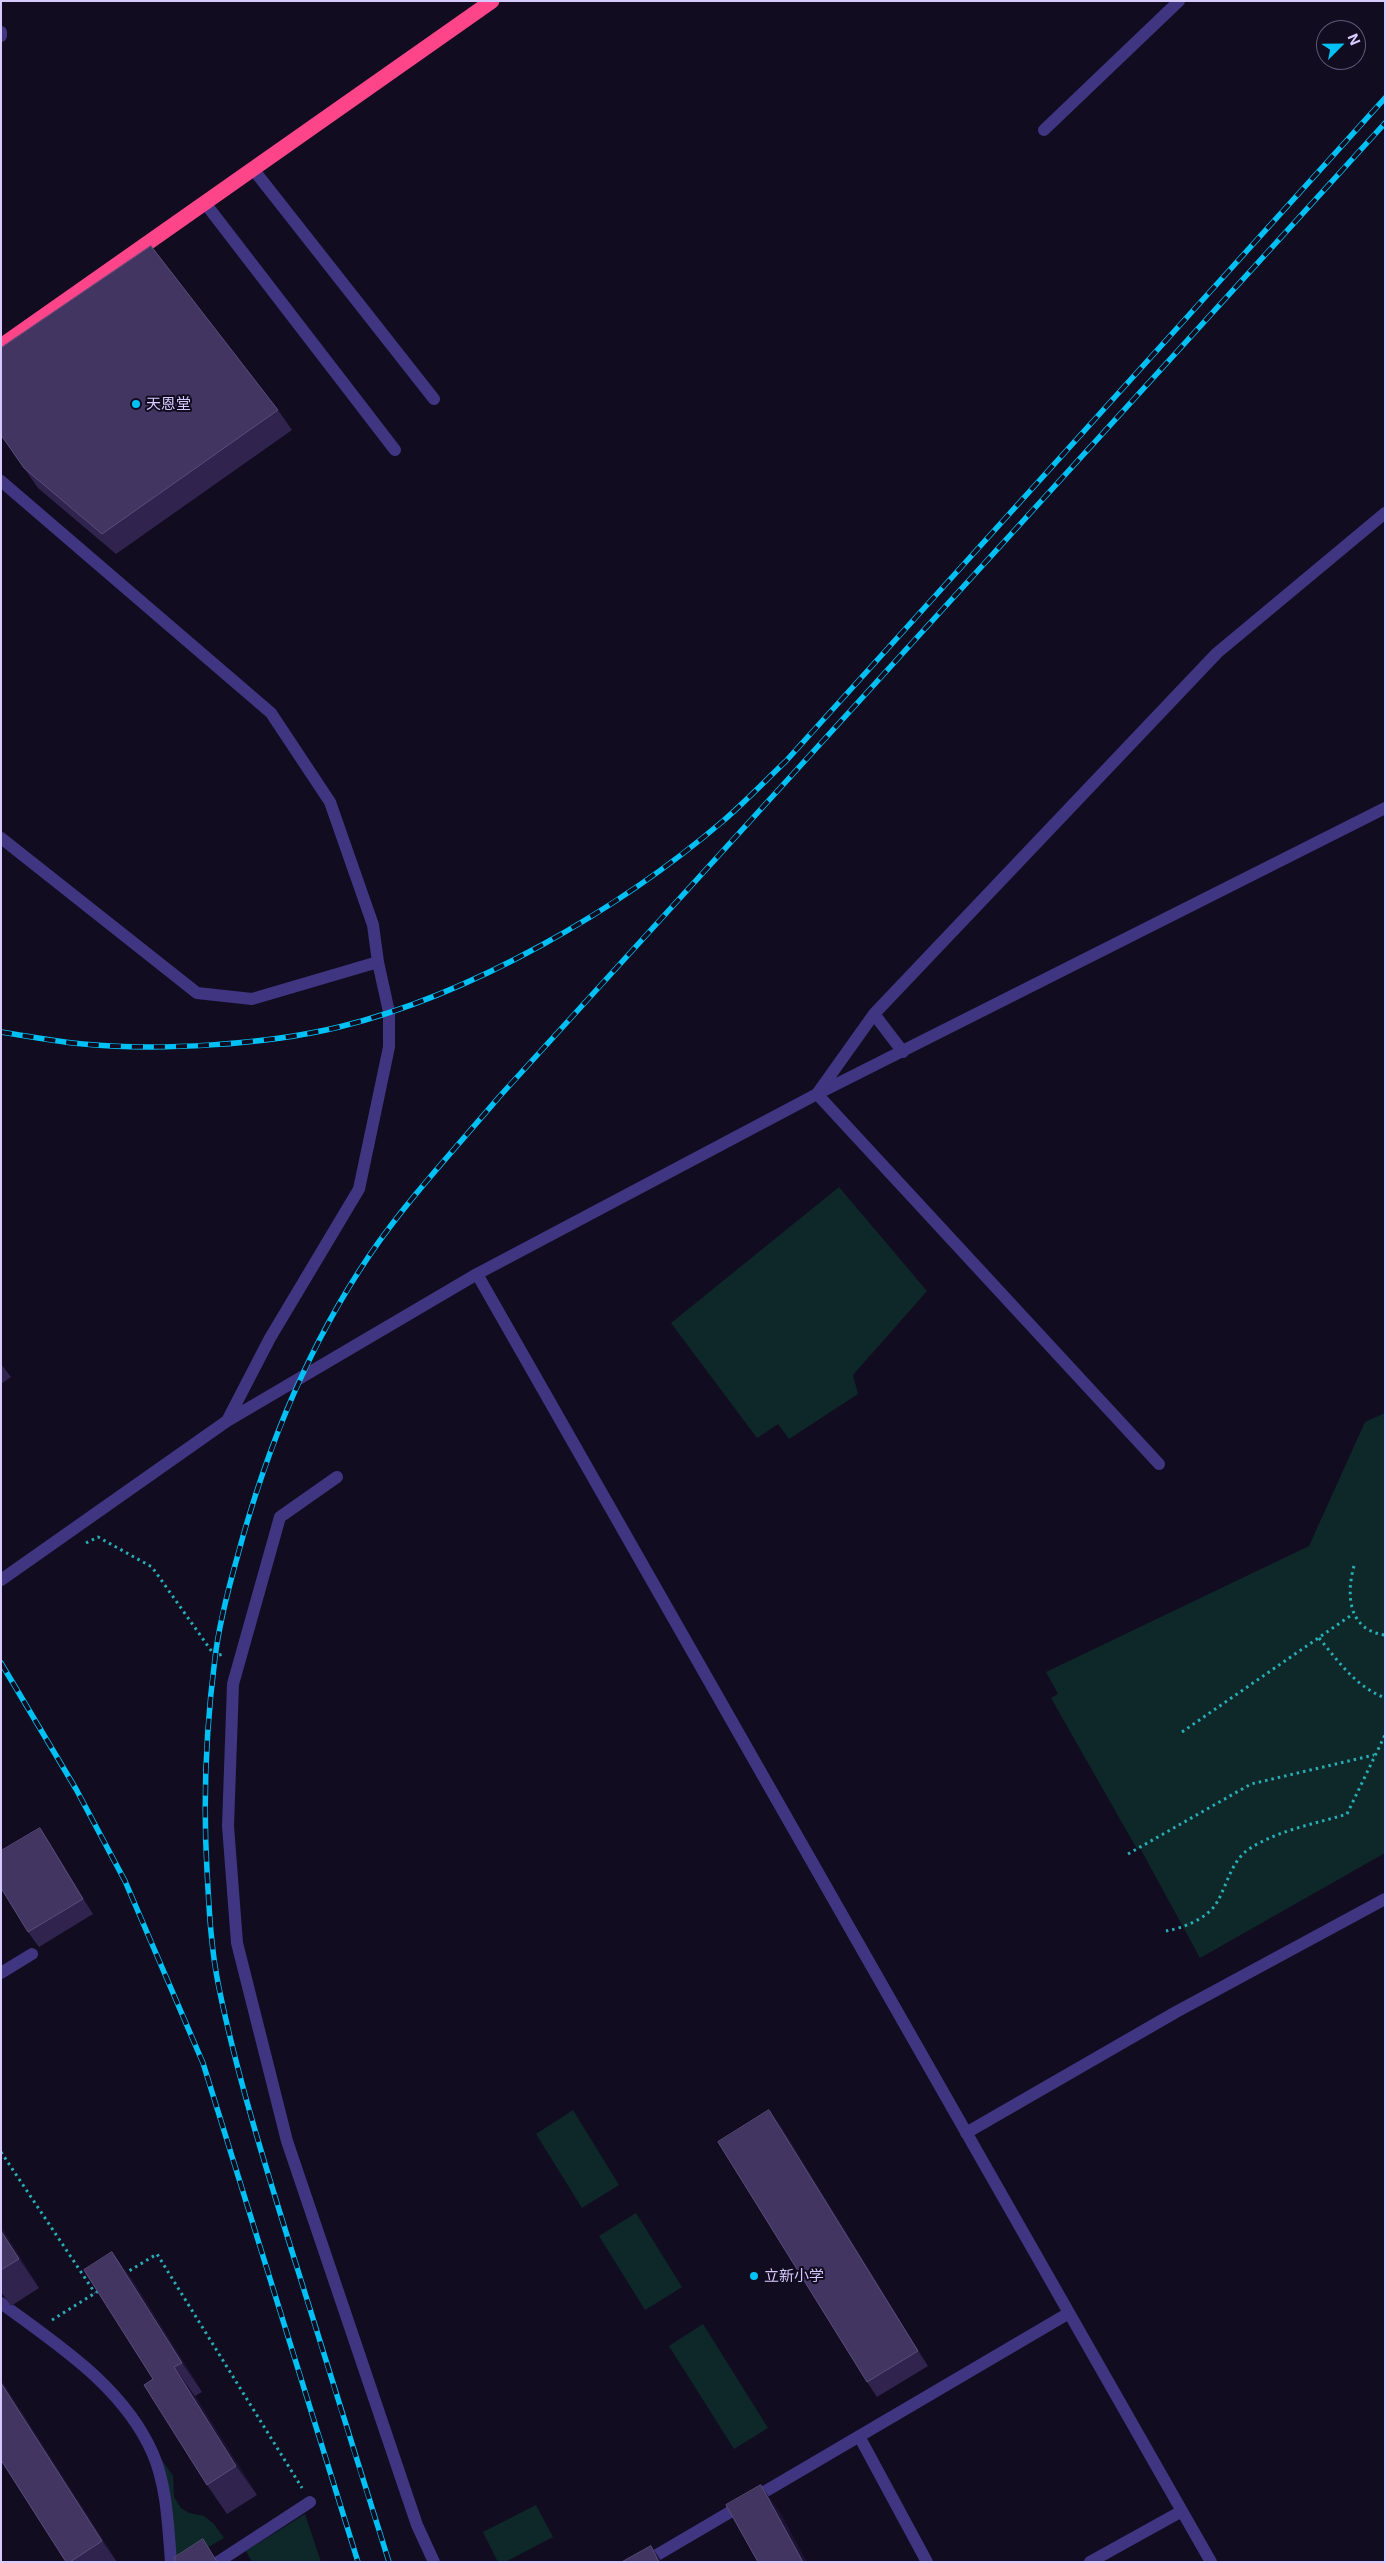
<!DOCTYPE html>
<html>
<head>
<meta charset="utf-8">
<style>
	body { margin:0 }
	#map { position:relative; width:1386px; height:2563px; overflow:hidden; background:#110c20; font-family:Inter,sans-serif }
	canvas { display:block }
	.frame { position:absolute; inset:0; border:2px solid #d6caff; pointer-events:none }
	.north { position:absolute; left:1316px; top:20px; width:50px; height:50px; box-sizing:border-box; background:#110c20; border:1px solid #605879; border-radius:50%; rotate:67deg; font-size:14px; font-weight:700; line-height:20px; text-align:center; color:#d6caff }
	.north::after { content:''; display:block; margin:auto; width:18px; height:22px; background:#00c1f5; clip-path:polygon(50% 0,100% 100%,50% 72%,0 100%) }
</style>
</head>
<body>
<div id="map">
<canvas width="1386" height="2563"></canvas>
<div class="frame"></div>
<div class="north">N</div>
</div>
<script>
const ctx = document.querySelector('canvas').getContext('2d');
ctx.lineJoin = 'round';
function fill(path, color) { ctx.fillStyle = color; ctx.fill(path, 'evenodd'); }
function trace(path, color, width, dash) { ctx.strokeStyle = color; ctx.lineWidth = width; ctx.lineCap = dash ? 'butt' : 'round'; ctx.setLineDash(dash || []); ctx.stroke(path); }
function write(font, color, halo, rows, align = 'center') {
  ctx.font = font + ' Inter,"Noto Sans SC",sans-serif'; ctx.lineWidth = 4; ctx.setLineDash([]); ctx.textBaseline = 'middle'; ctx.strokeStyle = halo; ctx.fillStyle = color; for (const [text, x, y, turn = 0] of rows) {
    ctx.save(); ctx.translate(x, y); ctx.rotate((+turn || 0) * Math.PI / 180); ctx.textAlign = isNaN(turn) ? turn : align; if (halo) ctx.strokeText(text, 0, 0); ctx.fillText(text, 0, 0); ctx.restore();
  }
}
fill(new Path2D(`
	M839,1187L927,1291L853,1375L858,1394L789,1439L778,1424L757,1438L671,1323Z
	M1385,1413V1853L1200,1958L1140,1848L1137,1849L1051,1698L1058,1694L1046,1672L1309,1546L1365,1422Z
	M573,2110L619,2185L582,2208L536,2134Z
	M636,2213L682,2287L645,2310L599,2236Z
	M703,2324L768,2428L734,2449L669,2346Z
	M160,2457L173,2476L174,2497L181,2508L189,2513L204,2516L214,2524L224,2538L182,2562H174Z
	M536,2505L553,2537L505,2562H498L483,2532Z
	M305,2514L321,2562H252L246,2551Z`), '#0e282a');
trace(new Path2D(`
	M86,1543L98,1537L152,1567L215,1656L224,1654
	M1354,1566C1346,1595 1348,1630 1385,1635
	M1319,1638C1339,1662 1355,1686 1385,1698
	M1182,1732L1353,1614
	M1128,1854L1251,1784L1374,1755
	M1166,1931C1183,1928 1206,1919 1216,1904C1227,1886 1231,1861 1249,1849C1278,1830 1315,1824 1347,1814L1385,1735
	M1,2152L95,2293
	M124,2274L157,2254L302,2488
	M52,2320L100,2290`), '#28adb5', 3, [2.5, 4]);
trace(new Path2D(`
	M1,32V36
	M1044,130L1179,1
	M253,169L434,399
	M205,203L395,450
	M1,481L271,713L330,802L373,925L378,962L389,1012V1047L359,1189L270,1338L227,1421L1,1580
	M1,838L197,993L252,999L378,962
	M874,1014L903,1052
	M477,1274L1211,2562
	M227,1421L477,1274L817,1094L1385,808
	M1159,1464L817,1094L874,1014L1217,653L1385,513
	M337,1477L280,1517L233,1684L228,1826L237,1943L287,2141L417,2525L434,2562
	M1,1973L32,1954
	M966,2133L1176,2012L1385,1899
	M1,2303C58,2345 124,2387 153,2454C167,2487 168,2526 171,2562
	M859,2436L927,2562
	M218,2562L310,2502
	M645,2562L1069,2313
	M1090,2562L1182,2511`), '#403581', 12);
trace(new Path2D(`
	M1,346L492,1`), '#ff4589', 15);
const rail = new Path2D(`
	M1,1032C28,1036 56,1042 83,1044C158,1051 265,1045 339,1027C471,995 620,909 723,821C745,802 765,781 786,761L1385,98
	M1,1663L76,1789L125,1881L203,2063L358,2562
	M389,2562C357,2461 326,2361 295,2261C267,2171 238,2080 219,1988C211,1950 209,1909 207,1870C203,1800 206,1728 215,1658C219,1624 228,1590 237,1558C265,1453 308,1346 369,1256C407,1200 455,1149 499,1097L1385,123`);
trace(rail, '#00c1f5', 5.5);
trace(rail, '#110c20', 4, [11]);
fill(new Path2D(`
	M278,410L292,430L116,554L38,488L1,435Z
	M1,1364L11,1377L1,1384Z
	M40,1828L50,1843L93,1914L39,1947L28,1932Z
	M780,2125L928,2366L877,2397L867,2382Z
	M1,2227L39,2288L11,2306L1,2292Z
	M112,2252L133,2281L202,2392L195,2396L257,2495L227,2514L207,2485L153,2379Z
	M1,2380L117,2562H66L1,2460Z`), '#30244e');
fill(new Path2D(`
	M40,1828L50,1843L93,1914L83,1899Z
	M769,2110L780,2125L928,2366L918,2351Z
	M1,2227L39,2288L19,2259L1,2231Z
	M112,2252L133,2281L202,2392L182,2363Z
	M174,2367L195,2396L257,2495L236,2466Z
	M1,2380L117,2562L102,2541L1,2383Z
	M761,2485L781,2514L807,2562H803Z
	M651,2546L662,2562H659Z`), '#1c1334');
const building = new Path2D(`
	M151,246L278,410L102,534L24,468L1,435V348Z
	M40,1828L83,1899L28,1932L1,1888V1851Z
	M769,2110L918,2351L867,2382L718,2142Z
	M1,2231L19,2259L1,2270Z
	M112,2252L182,2363L174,2367L236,2466L207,2485L144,2385L153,2379L84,2270Z
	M1,2383L102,2541L70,2562H66L1,2460Z
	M761,2485L803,2562H758L726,2505Z
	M203,2539L217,2562H177L174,2558Z
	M651,2546L659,2562H622Z`);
fill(building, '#423561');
trace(building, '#594d7a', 1);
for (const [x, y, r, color] of [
	[136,404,5,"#00c1f5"],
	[754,2276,5,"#00c1f5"]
]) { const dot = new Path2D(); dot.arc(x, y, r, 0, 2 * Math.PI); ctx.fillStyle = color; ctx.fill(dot); trace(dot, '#110c20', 2); }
write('15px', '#d6caff', '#110c20', [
	["天恩堂",146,404],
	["立新小学",764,2276]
], 'left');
</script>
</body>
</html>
